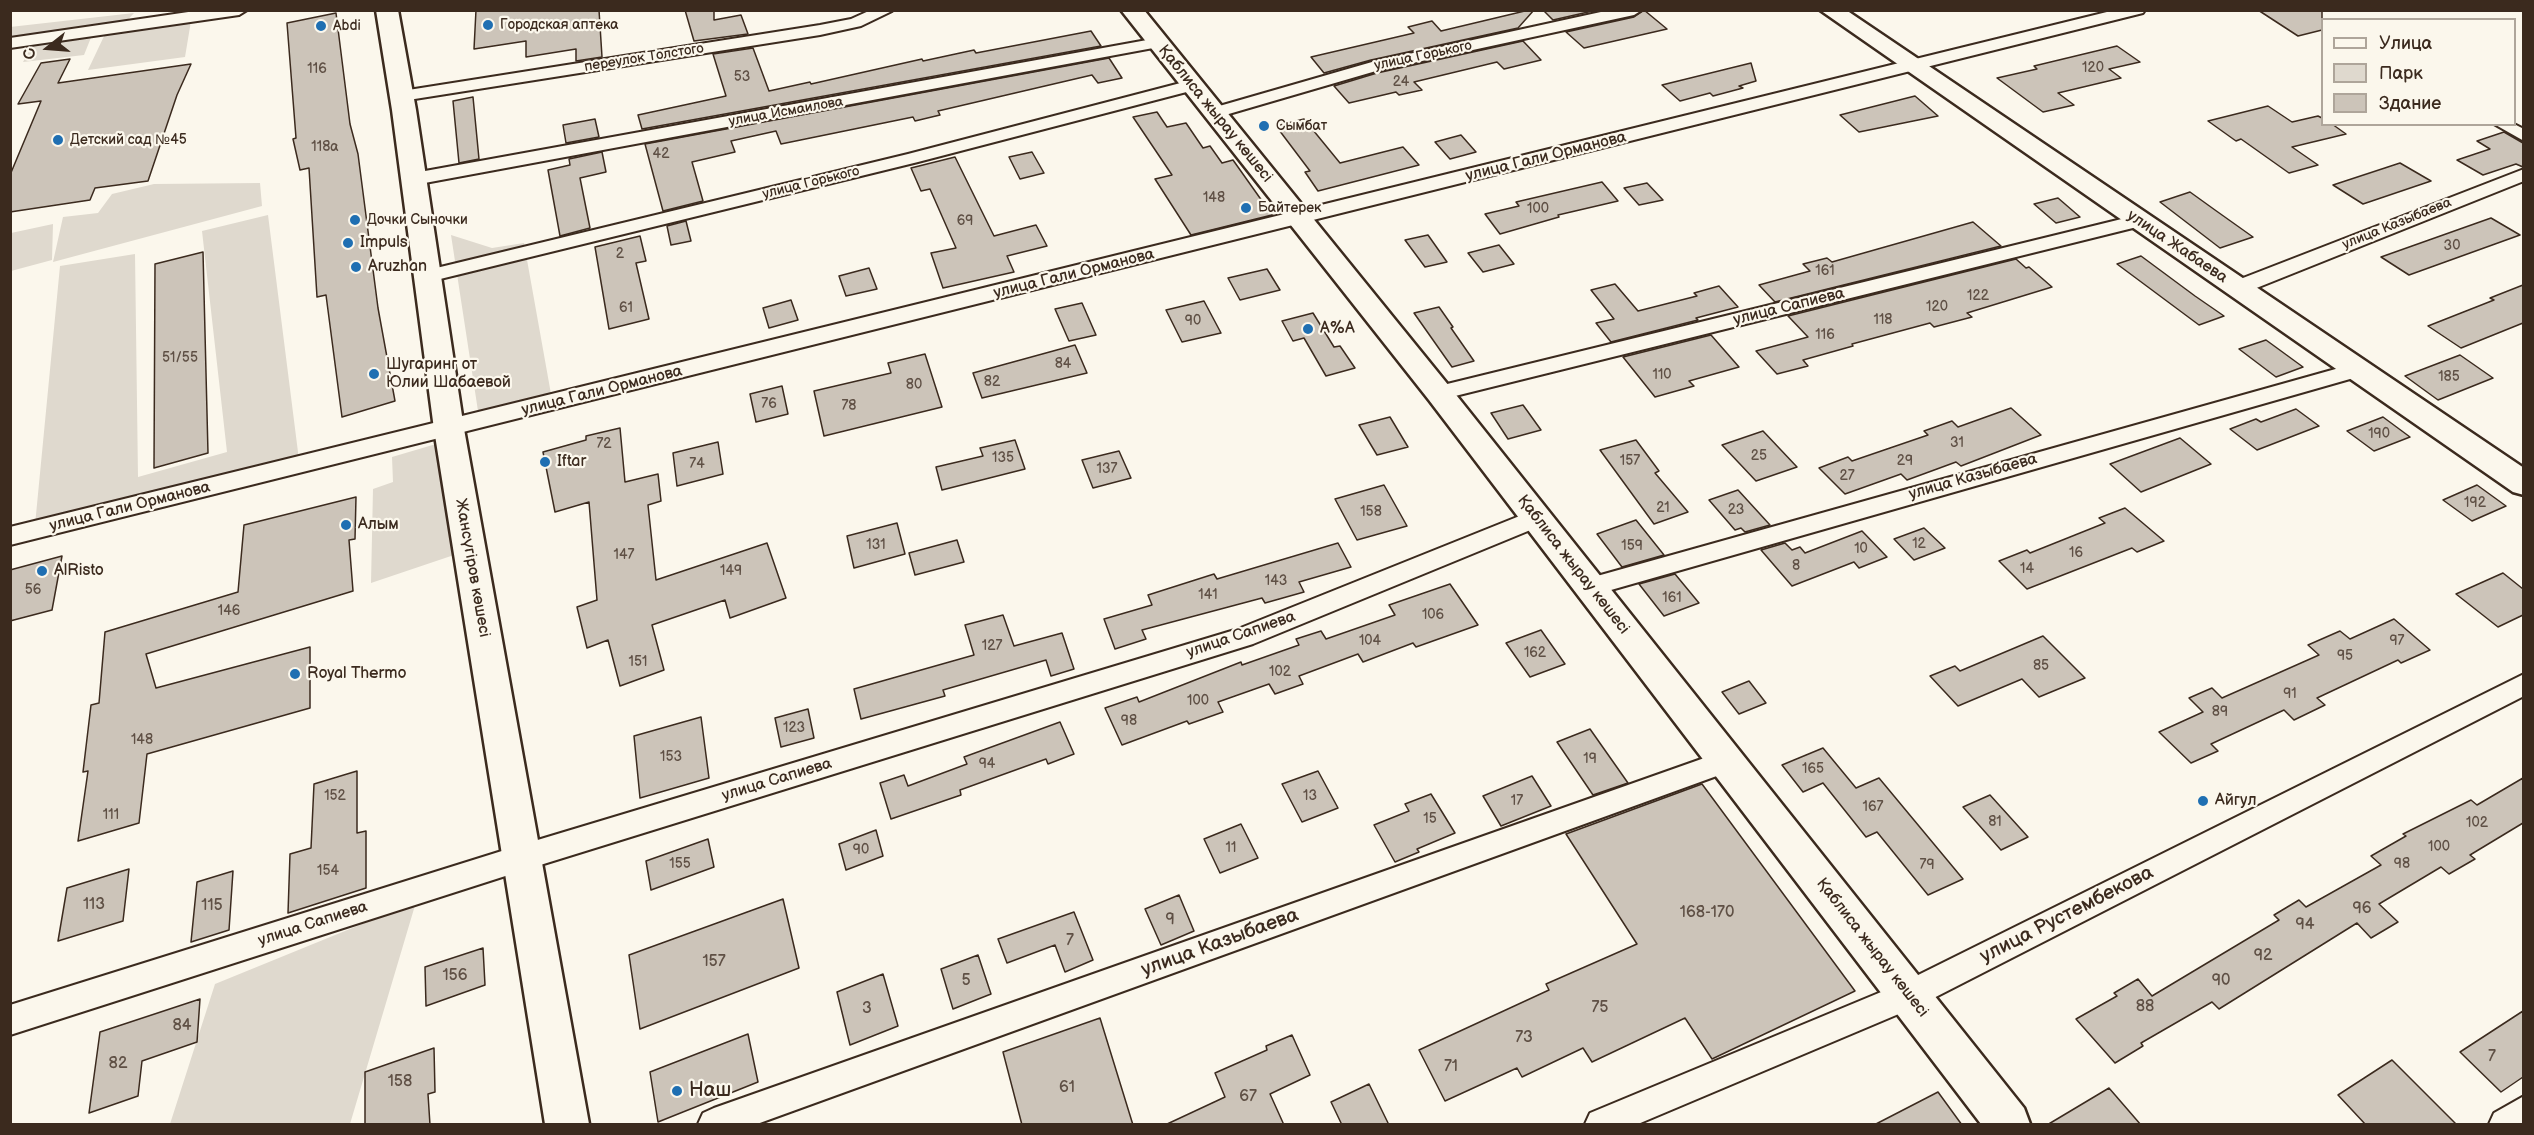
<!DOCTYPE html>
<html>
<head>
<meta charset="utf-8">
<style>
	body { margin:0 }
	#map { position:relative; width:2534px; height:1135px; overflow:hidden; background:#fbf7ec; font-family:"Balsamiq Sans",sans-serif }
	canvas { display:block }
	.frame { position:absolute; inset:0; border:12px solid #3b2a1e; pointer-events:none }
	.legend { position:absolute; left:2321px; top:18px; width:195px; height:108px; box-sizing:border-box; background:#fbf7ec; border:2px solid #aea59a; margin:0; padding:8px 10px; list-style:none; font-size:18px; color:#3b2a1e }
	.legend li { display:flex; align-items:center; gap:12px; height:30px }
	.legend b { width:30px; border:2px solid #aea59a }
	.north { position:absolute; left:18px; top:18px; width:60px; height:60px; -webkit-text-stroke:4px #fbf7ec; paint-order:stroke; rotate:253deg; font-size:16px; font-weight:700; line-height:24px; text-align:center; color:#3b2a1e }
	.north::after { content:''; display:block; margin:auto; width:21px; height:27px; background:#3b2a1e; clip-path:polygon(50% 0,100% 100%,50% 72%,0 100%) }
</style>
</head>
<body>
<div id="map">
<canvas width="2534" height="1135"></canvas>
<div class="frame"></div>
<ul class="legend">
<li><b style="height:8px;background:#fbf7ec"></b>Улица</li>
<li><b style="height:16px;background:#dfd9ce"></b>Парк</li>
<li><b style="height:16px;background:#ccc4b9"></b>Здание</li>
</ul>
<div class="north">С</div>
</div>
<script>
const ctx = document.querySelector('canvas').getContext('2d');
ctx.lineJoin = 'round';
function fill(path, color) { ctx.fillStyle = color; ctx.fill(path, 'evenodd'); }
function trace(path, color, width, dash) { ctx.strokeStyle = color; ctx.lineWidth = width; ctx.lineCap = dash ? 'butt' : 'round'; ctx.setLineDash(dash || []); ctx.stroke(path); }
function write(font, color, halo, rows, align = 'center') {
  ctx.font = font + ' "Balsamiq Sans",sans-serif'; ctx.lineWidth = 4.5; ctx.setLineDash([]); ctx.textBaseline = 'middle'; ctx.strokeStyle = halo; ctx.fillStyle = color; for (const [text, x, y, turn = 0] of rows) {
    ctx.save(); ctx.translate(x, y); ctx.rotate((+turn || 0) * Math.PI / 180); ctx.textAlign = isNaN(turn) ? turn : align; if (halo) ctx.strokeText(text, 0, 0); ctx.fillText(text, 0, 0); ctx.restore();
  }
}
fill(new Path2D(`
	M134,13L124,24L11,40L10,27Z
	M191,21L185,57L88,70L106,32Z
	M92,35L84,55L23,62L34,42Z
	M260,183L262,206L53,262L63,217L98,213L112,194L154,184Z
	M268,215L299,460L35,525L60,266L135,254L138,477L227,452L202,231Z
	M53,224L52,260L11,271V233Z
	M451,235L492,248L524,243L551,394L478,411Z
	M436,444L454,555L371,583L373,489L393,482L392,457Z
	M416,902L350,1124H170L215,984Z`), '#dfd9ce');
const building = new Path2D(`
	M476,10H599L602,57L576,61V49L526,57V41L474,49Z
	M685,10H714V20L741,15L748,34L694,41Z
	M1529,10H1534L1518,28L1371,60L1324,73L1311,57L1414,33L1408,27L1432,21L1441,31Z
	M1543,10H1597L1553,20Z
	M1644,10L1667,29L1584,48L1566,32L1634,17Z
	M2258,10H2322V30L2298,36Z
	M336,13L350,124L358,154L378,308L395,401L342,417L326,295L317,297L309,168L300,170L293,139L296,138L287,23Z
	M1091,31L1101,46L642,129L638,115L726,96L713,54L753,48L769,91L810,82L811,84L922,59L923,61L974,50L976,53Z
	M1523,41L1541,60L1504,69L1497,62L1414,82L1422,90L1399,95L1396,92L1349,103L1334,86L1377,73Z
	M2117,46L2140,62L2109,69L2121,78L2058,93L2074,105L2043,112L1997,78L2037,69L2034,66Z
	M1109,58L1122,78L1098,83L1092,75L938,111L940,115L915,121L913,117L781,144L776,131L731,141L735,152L692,162L703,201L663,211L645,144Z
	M70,59L58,83L191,64L177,95L148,181L95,188L90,200L10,212V175L41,101L18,104L41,63Z
	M1751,63L1756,81L1739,86L1743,88L1713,96L1710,93L1680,101L1662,85Z
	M1915,96L1938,116L1859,132L1840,115Z
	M473,97L479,159L459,163L453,101Z
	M2268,106L2292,122L2318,116L2322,118V124H2332L2346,134L2292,147L2318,165L2289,173L2241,139L2236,141L2208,121Z
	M1157,112L1167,127L1186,123L1203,148L1210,146L1222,163L1233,160L1272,215L1191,235L1155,179L1172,175L1133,117Z
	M595,119L599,137L566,143L563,125Z
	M1304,119L1340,163L1403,147L1419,165L1318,191L1305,172L1310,171L1276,126Z
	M2504,132L2523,143V167L2516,164L2483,175L2457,160L2490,149L2477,141Z
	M1461,135L1476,152L1450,159L1435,142Z
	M602,152L606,172L580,178L590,228L560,236L548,170L570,165L569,159Z
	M1032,152L1044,173L1020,179L1009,157Z
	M955,157L994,236L1036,225L1047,246L1007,256L1014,272L943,288L931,253L956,248L930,189L921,191L911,168Z
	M2400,163L2431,181L2363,204L2333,185Z
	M1602,182L1618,201L1558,215L1559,217L1500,234L1485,214L1519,206L1516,202Z
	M1647,183L1663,200L1639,205L1624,188Z
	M2190,192L2215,210L2253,237L2220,248L2160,202Z
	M2058,198L2080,217L2056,223L2034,204Z
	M2491,218L2520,235L2409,275L2381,257Z
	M686,221L691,241L671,245L667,226Z
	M1973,222L2001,246L1775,302L1759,285L1810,271L1803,264L1827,258L1832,262Z
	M1428,235L1447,262L1425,267L1405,240Z
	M640,236L646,261L636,263L649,319L609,329L595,247Z
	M1499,245L1514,264L1483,272L1468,253Z
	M203,252L208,453L154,468L155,264Z
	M2141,256L2195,296L2224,316L2199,325L2117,264Z
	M2016,259L2026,268L2029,267L2052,287L1967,313L1972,317L1934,327L1930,323L1852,344L1853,346L1803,360L1808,366L1777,374L1756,351L1808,337L1788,316Z
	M869,268L877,289L846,296L839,276Z
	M1267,269L1280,290L1240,300L1228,278Z
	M1615,284L1638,311L1697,296L1694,293L1719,286L1738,307L1696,318L1698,320L1611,342L1596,323L1614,319L1591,290Z
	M2523,285V323L2461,348L2428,326L2494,300L2490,298Z
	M791,300L798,320L769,328L763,308Z
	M1204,301L1221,333L1182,342L1166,310Z
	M1082,303L1096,335L1069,341L1055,309Z
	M1439,307L1453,327L1451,328L1474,361L1452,367L1414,313Z
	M1313,313L1334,347L1340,346L1355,368L1326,376L1304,338L1293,341L1282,321Z
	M1711,335L1739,367L1689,381L1694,386L1655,397L1623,357Z
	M2266,340L2303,367L2276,377L2239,349Z
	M1075,345L1087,373L982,398L973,373Z
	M925,354L942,407L824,436L814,391L891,373L888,363Z
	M2460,355L2493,378L2438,400L2405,376Z
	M782,386L788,414L756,422L750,394Z
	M1523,405L1541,430L1508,439L1491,413Z
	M2011,408L2041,435L1961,466L1956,462L1907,480L1901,474L1845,494L1819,468L1848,457L1852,461L1928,435L1924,431L1952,421L1958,427Z
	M2296,409L2319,426L2257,450L2230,429L2256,419L2261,422Z
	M1390,417L1408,447L1377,455L1359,425Z
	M2383,417L2410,437L2374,451L2347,431Z
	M620,428L625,482L658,474L661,501L648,505L656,580L767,543L786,598L730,618L725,600L652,625L664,670L620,686L608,640L587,648L577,607L597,600L589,502L555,512L543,452L586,440V436Z
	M1763,431L1797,467L1756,481L1722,445Z
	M2180,438L2211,464L2141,492L2110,464Z
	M1015,440L1025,469L942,490L936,467L983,456L980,448Z
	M1636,440L1659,471L1655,473L1688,512L1654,524L1600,450Z
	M718,442L723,474L677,486L673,453Z
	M1119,451L1131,478L1093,488L1082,460Z
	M1384,485L1407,526L1357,540L1335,499Z
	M2477,485L2506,506L2472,521L2443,500Z
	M1738,490L1770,525L1745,532L1741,528L1735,530L1709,500Z
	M356,497L355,539L349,540L353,591L146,654L156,688L310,647V708L147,754L139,823L78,841L88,771L83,772L91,705L99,703L105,632L238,592L244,525Z
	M2125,508L2164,541L2137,552L2132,548L2027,589L1999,561L2027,550L2030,553L2105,523L2099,518Z
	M1636,520L1664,555L1622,567L1597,534Z
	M897,523L905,554L854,568L847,536Z
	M1924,528L1945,548L1914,560L1894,539Z
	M1862,531L1887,557L1859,568L1854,562L1792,586L1761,550L1785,543L1792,550L1800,547L1805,553Z
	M957,540L964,562L915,575L909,553Z
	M1338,543L1351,567L1299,582L1304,592L1265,603L1262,598L1142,630L1146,639L1115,649L1104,619L1152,605L1148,595L1214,574L1217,579Z
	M62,556L52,610L10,621V570Z
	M2503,573L2523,589V615L2498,627L2456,594Z
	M1675,574L1699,603L1664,616L1639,584Z
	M1450,584L1478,625L1416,647L1413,643L1363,662L1358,654L1299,676L1303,684L1275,694L1269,684L1218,702L1223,712L1189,724L1187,721L1122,745L1105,708L1137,697L1139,702L1241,662L1242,665L1299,645L1296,639L1321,631L1326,639L1395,615L1389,605Z
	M1003,615L1014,646L1062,633L1074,669L1051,676L1046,660L943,690L945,696L861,719L854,689L974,655L965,625Z
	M2394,619L2430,650L2401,663L2398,660L2317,698L2325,705L2294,720L2284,710L2211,744L2218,751L2191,763L2159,732L2203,712L2189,698L2212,688L2222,698L2319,655L2308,645L2340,631L2350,639Z
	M1541,630L1565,664L1530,677L1506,643Z
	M2043,636L2085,678L2039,697L2022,679L1958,706L1930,676L1955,666L1960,671Z
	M1749,681L1766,703L1739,714L1722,692Z
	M808,709L814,738L781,747L775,718Z
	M701,717L709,778L640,798L634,736Z
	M1060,722L1074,754L1048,764L1046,759L960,790L961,795L891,819L880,783L904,775L908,786L967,764L964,757Z
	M1590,729L1628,783L1593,795L1557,742Z
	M1823,748L1856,788L1879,778L1963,879L1928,895L1877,832L1866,837L1823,783L1803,792L1782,765Z
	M357,771V833L366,831V888L288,913L290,854L311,848L314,784Z
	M1318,771L1338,808L1302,822L1282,784Z
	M1532,776L1551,806L1501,826L1483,796Z
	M2523,778V823L2470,855L2475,859L2449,874L2441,867L2379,904L2398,922L2371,938L2357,923L2219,1009L2212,1002L2141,1043L2143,1046L2115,1063L2076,1019L2117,996L2114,993L2138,979L2152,996L2279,920L2274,915L2299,900L2306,907L2381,865L2371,856L2406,836L2403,834L2471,800L2477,805Z
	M1702,784L1855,991L1712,1059L1685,1018L1592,1062L1583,1048L1522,1077L1517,1068L1445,1101L1419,1050L1549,990L1546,984L1637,944L1566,834Z
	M1431,794L1455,833L1417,849L1419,852L1395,862L1374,825L1409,811L1405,804Z
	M1990,795L2028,837L2001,850L1963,807Z
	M1241,824L1258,858L1220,873L1204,839Z
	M876,830L883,856L846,870L839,844Z
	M708,839L714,867L651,890L646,861Z
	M129,869L123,921L58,941L67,888Z
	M233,871L229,930L191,942L197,882Z
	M1179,895L1194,931L1161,945L1145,909Z
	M783,899L799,968L640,1029L629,955Z
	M1074,912L1093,960L1065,972L1055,945L1007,963L998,939Z
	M483,948L485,985L426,1006L425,967Z
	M978,955L991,994L953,1009L941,969Z
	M883,974L898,1026L850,1045L837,992Z
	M200,999L197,1042L142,1061L138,1096L89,1113L100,1032Z
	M2523,1011V1077L2501,1092L2460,1052Z
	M1100,1018L1133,1125H1022L1003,1052Z
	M748,1034L758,1082L658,1122L650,1072Z
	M1292,1035L1310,1075L1270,1094L1284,1125H1165L1225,1097L1215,1073L1267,1050L1266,1046Z
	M434,1048L435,1092L428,1094L430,1125H365V1072Z
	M2392,1060L2457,1125H2366L2338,1095Z
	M1369,1084L1389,1125H1342L1331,1102Z
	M2109,1088L2141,1125H2047Z
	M1938,1092L1962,1125H1874Z`);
fill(building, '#ccc4b9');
trace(building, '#3b2a1e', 1.5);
const street = new Path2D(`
	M202,10H247L239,15L10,48V38Z
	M871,10L892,11L861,26L820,35L402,101L393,96L402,91L820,25L851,19Z
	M1610,10H1642L1634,15L1376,71L1215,118L1206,113L1209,109L1372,62Z
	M2115,10H2145L2143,13L10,545V527Z
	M1158,38L1164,40L1166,43L1164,46L414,185L405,179L414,173Z
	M1192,80L1198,81L1201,85L1198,89L918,162L428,282L421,280L418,276L421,272L428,270L908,154Z
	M2494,124H2514L2524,129V141Z
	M2524,169V181L2244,293H2230L2227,288L2230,283Z
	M2138,215L2148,221L2145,225L1439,400L1431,398L1428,393L1431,388L1439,386Z
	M2357,363L2364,365L2368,370L2364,375L1590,596L1581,594L1578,587L1581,580L1590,578Z
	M1537,509L1545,512L1549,518L1545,524L1253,644L521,871L10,1035V1005L521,845L1238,629Z
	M2524,674V696L1920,1005L1638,1124H1585L1590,1113L1898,985Z
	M1727,750L1736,753L1740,761L1736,769L757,1124H698L703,1113L714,1108Z
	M2524,1096V1124H2489L2494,1113Z`);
const secondary = new Path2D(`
	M376,10H398L416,110L464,429L589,1124H545L434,429L392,110Z
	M1121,10H1144L1449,386L2024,1108L2030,1124H1981L1429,400Z
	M1820,10H1846L2524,468V495L2513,492Z`);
trace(street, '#3b2a1e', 4);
trace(secondary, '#3b2a1e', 5);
fill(street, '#fbf7ec');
fill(secondary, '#fbf7ec');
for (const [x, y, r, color] of [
	[488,25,6,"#1f6fb2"],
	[321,26,6,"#1f6fb2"],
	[1264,126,6,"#1f6fb2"],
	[58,140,6,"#1f6fb2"],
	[1246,208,6,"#1f6fb2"],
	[355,220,6,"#1f6fb2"],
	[348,243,6,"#1f6fb2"],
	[356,267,6,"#1f6fb2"],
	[1308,329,6,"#1f6fb2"],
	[374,374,6,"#1f6fb2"],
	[545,462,6,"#1f6fb2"],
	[346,525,6,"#1f6fb2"],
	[42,571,6,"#1f6fb2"],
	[295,674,6,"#1f6fb2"],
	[2203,801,6,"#1f6fb2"],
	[677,1091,6,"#1f6fb2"]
]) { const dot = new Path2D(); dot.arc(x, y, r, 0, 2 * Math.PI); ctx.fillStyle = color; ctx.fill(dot); trace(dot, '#fbf7ec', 2); }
write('14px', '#3b2a1e', '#fbf7ec', [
	["Городская аптека",500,25],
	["Abdi",333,26],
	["Сымбат",1276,126],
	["Детский сад №45",70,140],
	["Байтерек",1258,208],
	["Дочки Сыночки",367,220]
], 'left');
write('14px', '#3b2a1e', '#fbf7ec', [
	["улица Горького",1423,56,-12],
	["переулок Толстого",644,58,-9],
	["улица Исмаилова",786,112,-10],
	["улица Горького",811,183,-14],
	["улица Казыбаева",2397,224,-22]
]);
write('14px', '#5f5045', null, [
	["120",2093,68],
	["116",317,69],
	["53",742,77],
	["24",1401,82],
	["118а",325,147],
	["42",661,154],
	["148",1214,198],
	["100",1538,209],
	["69",965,221],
	["30",2452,246],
	["2",620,254],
	["161",1825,271],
	["122",1978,296],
	["120",1937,307],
	["61",626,308],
	["118",1883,320],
	["90",1193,321],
	["116",1825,335],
	["51/55",180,358],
	["84",1063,364],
	["110",1662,375],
	["185",2449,377],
	["82",992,382],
	["80",914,385],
	["76",769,404],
	["78",849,406],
	["190",2379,434],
	["31",1957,443],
	["72",604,444],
	["25",1759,456],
	["135",1003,458],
	["157",1630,461],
	["29",1905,461],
	["74",697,464],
	["137",1107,469],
	["27",1847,476],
	["192",2475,503],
	["21",1663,508],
	["23",1736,510],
	["158",1371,512],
	["12",1919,544],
	["131",876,545],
	["159",1632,546],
	["10",1861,549],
	["16",2076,553],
	["147",624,555],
	["8",1796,566],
	["14",2027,569],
	["149",731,571],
	["143",1276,581],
	["56",33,590],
	["141",1208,595],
	["161",1672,598],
	["146",229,611],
	["106",1433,615],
	["104",1370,641],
	["97",2397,641],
	["127",992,646],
	["162",1535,653],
	["95",2345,656],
	["151",638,662],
	["85",2041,666],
	["102",1280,672],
	["91",2290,694],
	["100",1198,701],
	["89",2220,712],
	["98",1129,721],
	["123",794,728],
	["148",142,740],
	["153",671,757],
	["19",1590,759],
	["94",987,764],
	["165",1813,769],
	["152",335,796],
	["13",1310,796],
	["17",1517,801],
	["167",1873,807],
	["111",111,815],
	["15",1430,819],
	["81",1995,822],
	["102",2477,823],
	["100",2439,847],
	["11",1231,848],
	["90",861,850],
	["155",680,864],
	["98",2402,864],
	["79",1927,865],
	["154",328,871]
]);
write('16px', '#3b2a1e', '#fbf7ec', [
	["Қаблиса жырау көшесі",1215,114,51],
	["улица Гали Орманова",1546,157,-14],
	["улица Жабаева",2177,247,34],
	["улица Гали Орманова",1074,274,-14],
	["улица Сапиева",1789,307,-14],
	["улица Гали Орманова",602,391,-14],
	["улица Казыбаева",1973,477,-16],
	["улица Гали Орманова",130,507,-14],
	["Қаблиса жырау көшесі",1573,565,52],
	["Жансүгіров көшесі",472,568,80],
	["улица Сапиева",1241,635,-19],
	["улица Сапиева",777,780,-17],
	["улица Сапиева",313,924,-18],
	["Қаблиса жырау көшесі",1872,948,52]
]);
write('16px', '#3b2a1e', '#fbf7ec', [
	["Impuls",360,243],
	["Aruzhan",368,267],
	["A%A",1320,329],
	["Шугаринг от",386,365],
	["Юлии Шабаевой",386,383],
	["Iftar",557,462],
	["Алым",358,525],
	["AlRisto",54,571],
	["Royal Thermo",307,674],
	["Айгул",2215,801]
], 'left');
write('16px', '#5f5045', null, [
	["113",94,905],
	["115",212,906],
	["96",2362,909],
	["168-170",1707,913],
	["9",1170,920],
	["94",2305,925],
	["7",1070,941],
	["92",2263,956],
	["157",714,962],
	["156",455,976],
	["5",966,981],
	["90",2221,981],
	["88",2145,1007],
	["75",1600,1008],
	["3",867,1009],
	["84",182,1026],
	["73",1524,1038],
	["7",2492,1057],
	["82",118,1064],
	["71",1451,1067],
	["158",400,1082],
	["61",1067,1088],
	["67",1248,1097]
]);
write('20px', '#3b2a1e', '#fbf7ec', [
	["улица Рустембекова",2067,915,-27],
	["улица Казыбаева",1220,943,-20]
]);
write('20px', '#3b2a1e', '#fbf7ec', [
	["Наш",689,1091]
], 'left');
</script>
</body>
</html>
